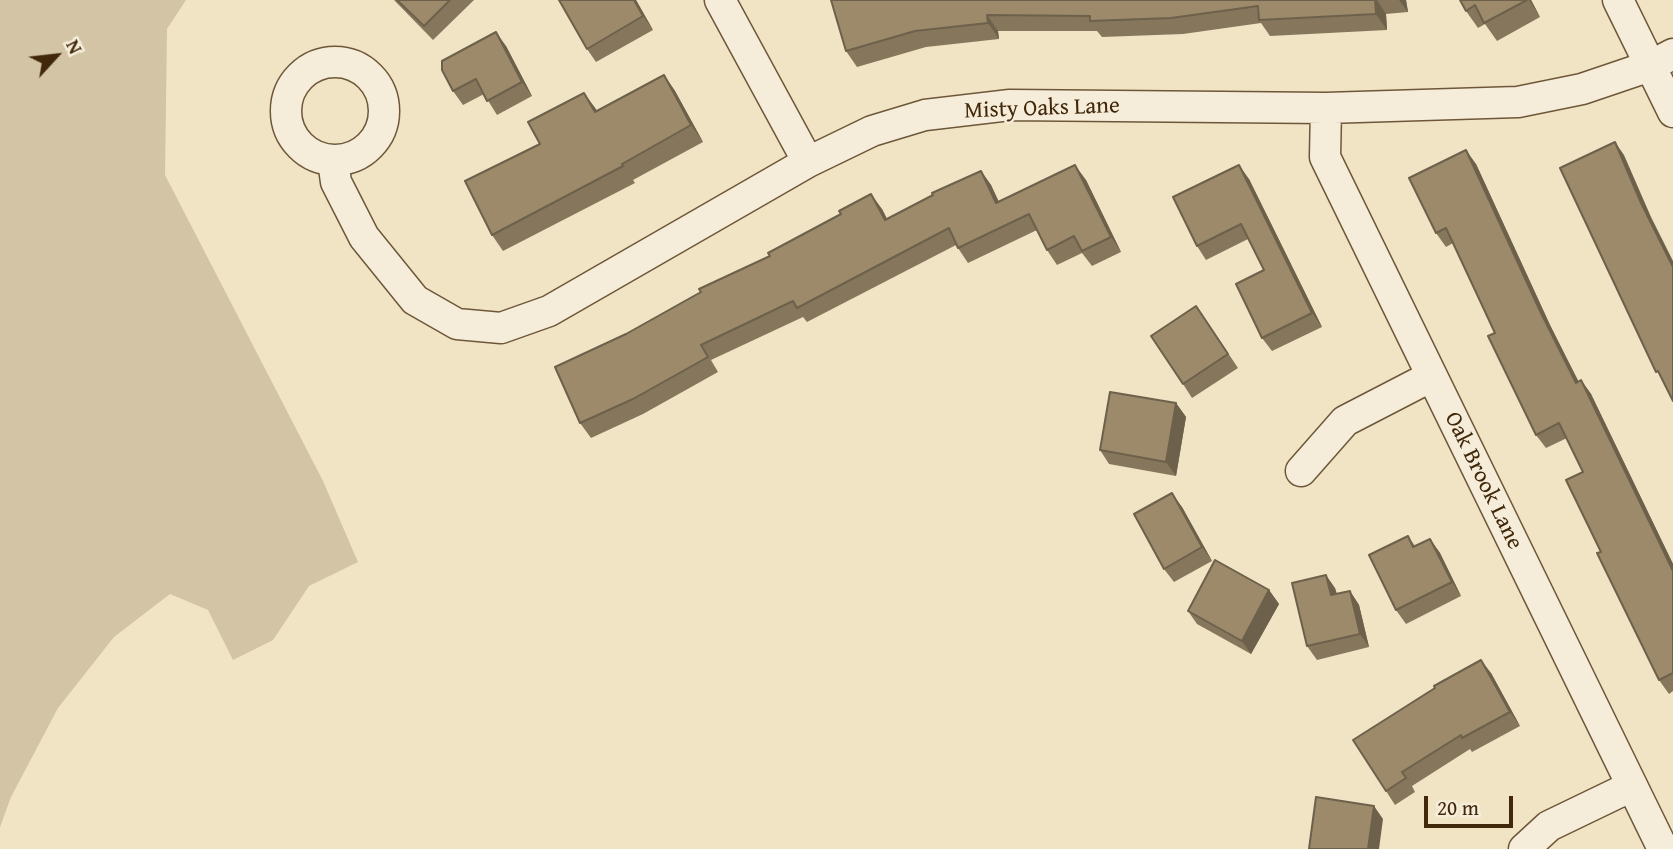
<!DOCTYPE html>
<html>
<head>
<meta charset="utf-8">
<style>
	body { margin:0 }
	#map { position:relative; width:1673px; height:849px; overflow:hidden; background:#f0e4c4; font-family:"Gentium Book Plus",serif }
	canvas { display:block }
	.north { position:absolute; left:21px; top:21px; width:70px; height:70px; -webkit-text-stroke:5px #f5edd9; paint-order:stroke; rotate:63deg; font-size:19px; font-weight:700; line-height:28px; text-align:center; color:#42280b }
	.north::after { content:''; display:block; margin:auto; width:24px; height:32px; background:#42280b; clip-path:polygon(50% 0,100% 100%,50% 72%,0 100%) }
	.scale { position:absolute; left:1424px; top:796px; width:89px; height:32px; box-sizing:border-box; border:4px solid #42280b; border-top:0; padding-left:9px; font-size:21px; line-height:24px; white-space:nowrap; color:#42280b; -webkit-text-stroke:5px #f5edd9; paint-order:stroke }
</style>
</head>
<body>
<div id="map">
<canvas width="1673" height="849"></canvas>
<div class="north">N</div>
<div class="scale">20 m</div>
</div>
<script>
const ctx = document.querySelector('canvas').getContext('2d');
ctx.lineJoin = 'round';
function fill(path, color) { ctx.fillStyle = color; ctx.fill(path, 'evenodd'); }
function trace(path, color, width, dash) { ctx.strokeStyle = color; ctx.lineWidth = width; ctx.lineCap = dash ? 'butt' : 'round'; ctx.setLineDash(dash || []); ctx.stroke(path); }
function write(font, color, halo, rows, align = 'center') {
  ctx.font = font + ' "Gentium Book Plus",serif'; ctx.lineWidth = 5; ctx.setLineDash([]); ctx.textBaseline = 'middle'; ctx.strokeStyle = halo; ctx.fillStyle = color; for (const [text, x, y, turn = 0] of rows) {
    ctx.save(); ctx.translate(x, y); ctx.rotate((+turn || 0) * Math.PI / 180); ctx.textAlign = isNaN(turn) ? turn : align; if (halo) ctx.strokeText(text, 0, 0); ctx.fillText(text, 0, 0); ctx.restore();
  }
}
fill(new Path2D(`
	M0,0H186L167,29L165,175L323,481L358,562L309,586L273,640L233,660L208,610L170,594L114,637L58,708L11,797L0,827Z`), '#d2c4a5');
const minor = new Path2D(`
	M720,0L808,162
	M1618,0L1673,112
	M286 111a49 49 0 1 1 98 0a49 49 0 1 1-98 0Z
	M1326,108L1325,157L1663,849
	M333,161L336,182L364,237L415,300L457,324L501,328L549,311L808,162L872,131L925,115L1010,105L1326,108L1518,102L1582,89L1650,66L1673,54
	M1301,471L1345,421L1432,376
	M1524,849L1549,826L1632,786`);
trace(minor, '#6e5739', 33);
trace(minor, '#f5edd9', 30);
fill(new Path2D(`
	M394,0H474L433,40Z
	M636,0L653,30L596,62L587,49Z
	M831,0H1406L1408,12L1386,14L1387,30L1270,36L1261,23L1183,34L1102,37L1097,31H998L999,39L926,47L857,67L846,51Z
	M1460,0H1531L1540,17L1497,41L1485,24L1478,28L1466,11Z
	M506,46L532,96L497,115L484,94L463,105L453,91Z
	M664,75L675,91L703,142L633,180L635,183L503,251L492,235L540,144L597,111Z
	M1476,164L1550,325L1578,382L1581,380L1591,394L1673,564V691L1669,694L1659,680L1601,552L1583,472L1567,438L1546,448L1536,435L1495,333L1453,243L1446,247L1436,233Z
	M981,171L991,185L999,202L1086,180L1121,252L1092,266L1082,253L1057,265L1047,250L1037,230L968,263L956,245L807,322L803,317L711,360L718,372L643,414L591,438L580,423L626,334L882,209L887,219Z
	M1249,179L1322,327L1272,351L1262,338L1264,270L1248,239L1206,260L1197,246Z
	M1206,320L1238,368L1192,398L1183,384Z
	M1176,403L1186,417L1176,476L1109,464L1100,450Z
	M1182,507L1212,561L1174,582L1164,569Z
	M1408,536L1415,546L1430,539L1440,553L1461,596L1406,624L1396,610Z
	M1335,588L1337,594L1350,591L1359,605L1369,647L1317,660L1307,646Z
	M1269,590L1279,604L1251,654L1197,624L1188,611Z
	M1491,673L1520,726L1472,752L1470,749L1412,786L1415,792L1395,805L1386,791Z`), '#86775c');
fill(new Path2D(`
	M634,0H636L653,30L643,16Z
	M1375,0H1377L1386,14L1387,30L1376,14Z
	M1399,0H1406L1408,12Z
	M1529,0H1531L1540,17Z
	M987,15L998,31L999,39L988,23Z
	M496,32L506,46L532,96L522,82Z
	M664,75L675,91L703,142L691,125Z
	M584,93L596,109L606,129L595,112Z
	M1615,142L1624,155L1651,217L1673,261V267L1641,203Z
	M1466,150L1476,164L1550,325L1586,396L1576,383L1540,311Z
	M1075,165L1086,180L1121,252L1111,237Z
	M1239,165L1249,179L1322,327L1312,313Z
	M981,171L991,185L1006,218L996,203Z
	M871,194L882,209L895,235L885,220Z
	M1581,380L1591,394L1673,564V571Z
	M1176,403L1186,417L1176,476L1166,462Z
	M1172,493L1182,507L1212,561L1202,547Z
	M1430,539L1440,553L1461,596L1452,582Z
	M1326,575L1335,588L1340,609L1331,595Z
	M1269,590L1279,604L1251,654L1242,641Z
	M1350,591L1359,605L1369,647L1360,634Z
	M1481,660L1491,673L1520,726L1510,712Z
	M1374,806L1383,819L1379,849H1368Z`), '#6d614b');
const building = new Path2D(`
	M397,0H450L424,26Z
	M559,0H634L643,16L587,49Z
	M831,0H1375L1376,14L1259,20L1258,6L1171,18L1090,21V16L987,15L988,23L915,31L846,51Z
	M1460,0H1527L1484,23L1475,5L1466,11Z
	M496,32L522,82L487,101L476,79L453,91L442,70V61Z
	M664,75L691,125L622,164L623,166L492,235L465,181L540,144L528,122L584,93L595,112Z
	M1615,142L1641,203L1673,267V401L1658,371L1656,372L1560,168Z
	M1466,150L1540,311L1576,383L1581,380L1673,571V673L1659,680L1597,553L1601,552L1566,480L1583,472L1559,423L1536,435L1488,336L1495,333L1446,228L1436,233L1409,178Z
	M1075,165L1111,237L1082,251L1074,236L1047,250L1029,214L958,248L949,228L797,308L793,301L701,345L708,357L633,399L580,423L555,367L626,334L701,292L699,289L770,256L768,253L841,214L839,211L871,194L885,220L933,195L932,193L981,171L996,203Z
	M1239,165L1312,313L1262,338L1236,284L1264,270L1241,224L1197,246L1173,197Z
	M1196,306L1228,354L1183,384L1151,336Z
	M1110,392L1176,403L1166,462L1100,450Z
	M1172,493L1202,547L1164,569L1134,514Z
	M1408,536L1413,547L1430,539L1452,582L1396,610L1369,555Z
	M1215,560L1269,590L1242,641L1188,611Z
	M1326,575L1331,595L1350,591L1360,634L1307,646L1292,583Z
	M1481,660L1510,712L1462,738L1461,735L1402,772L1406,778L1386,791L1353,740L1435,688L1434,686Z
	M1316,797L1374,806L1368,849H1309Z`);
fill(building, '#9c8a6b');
trace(building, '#6d614b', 2);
write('23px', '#42280b', '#f5edd9', [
	["Misty Oaks Lane",1042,109,-2],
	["Oak Brook Lane",1483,481,64]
]);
</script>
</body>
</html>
